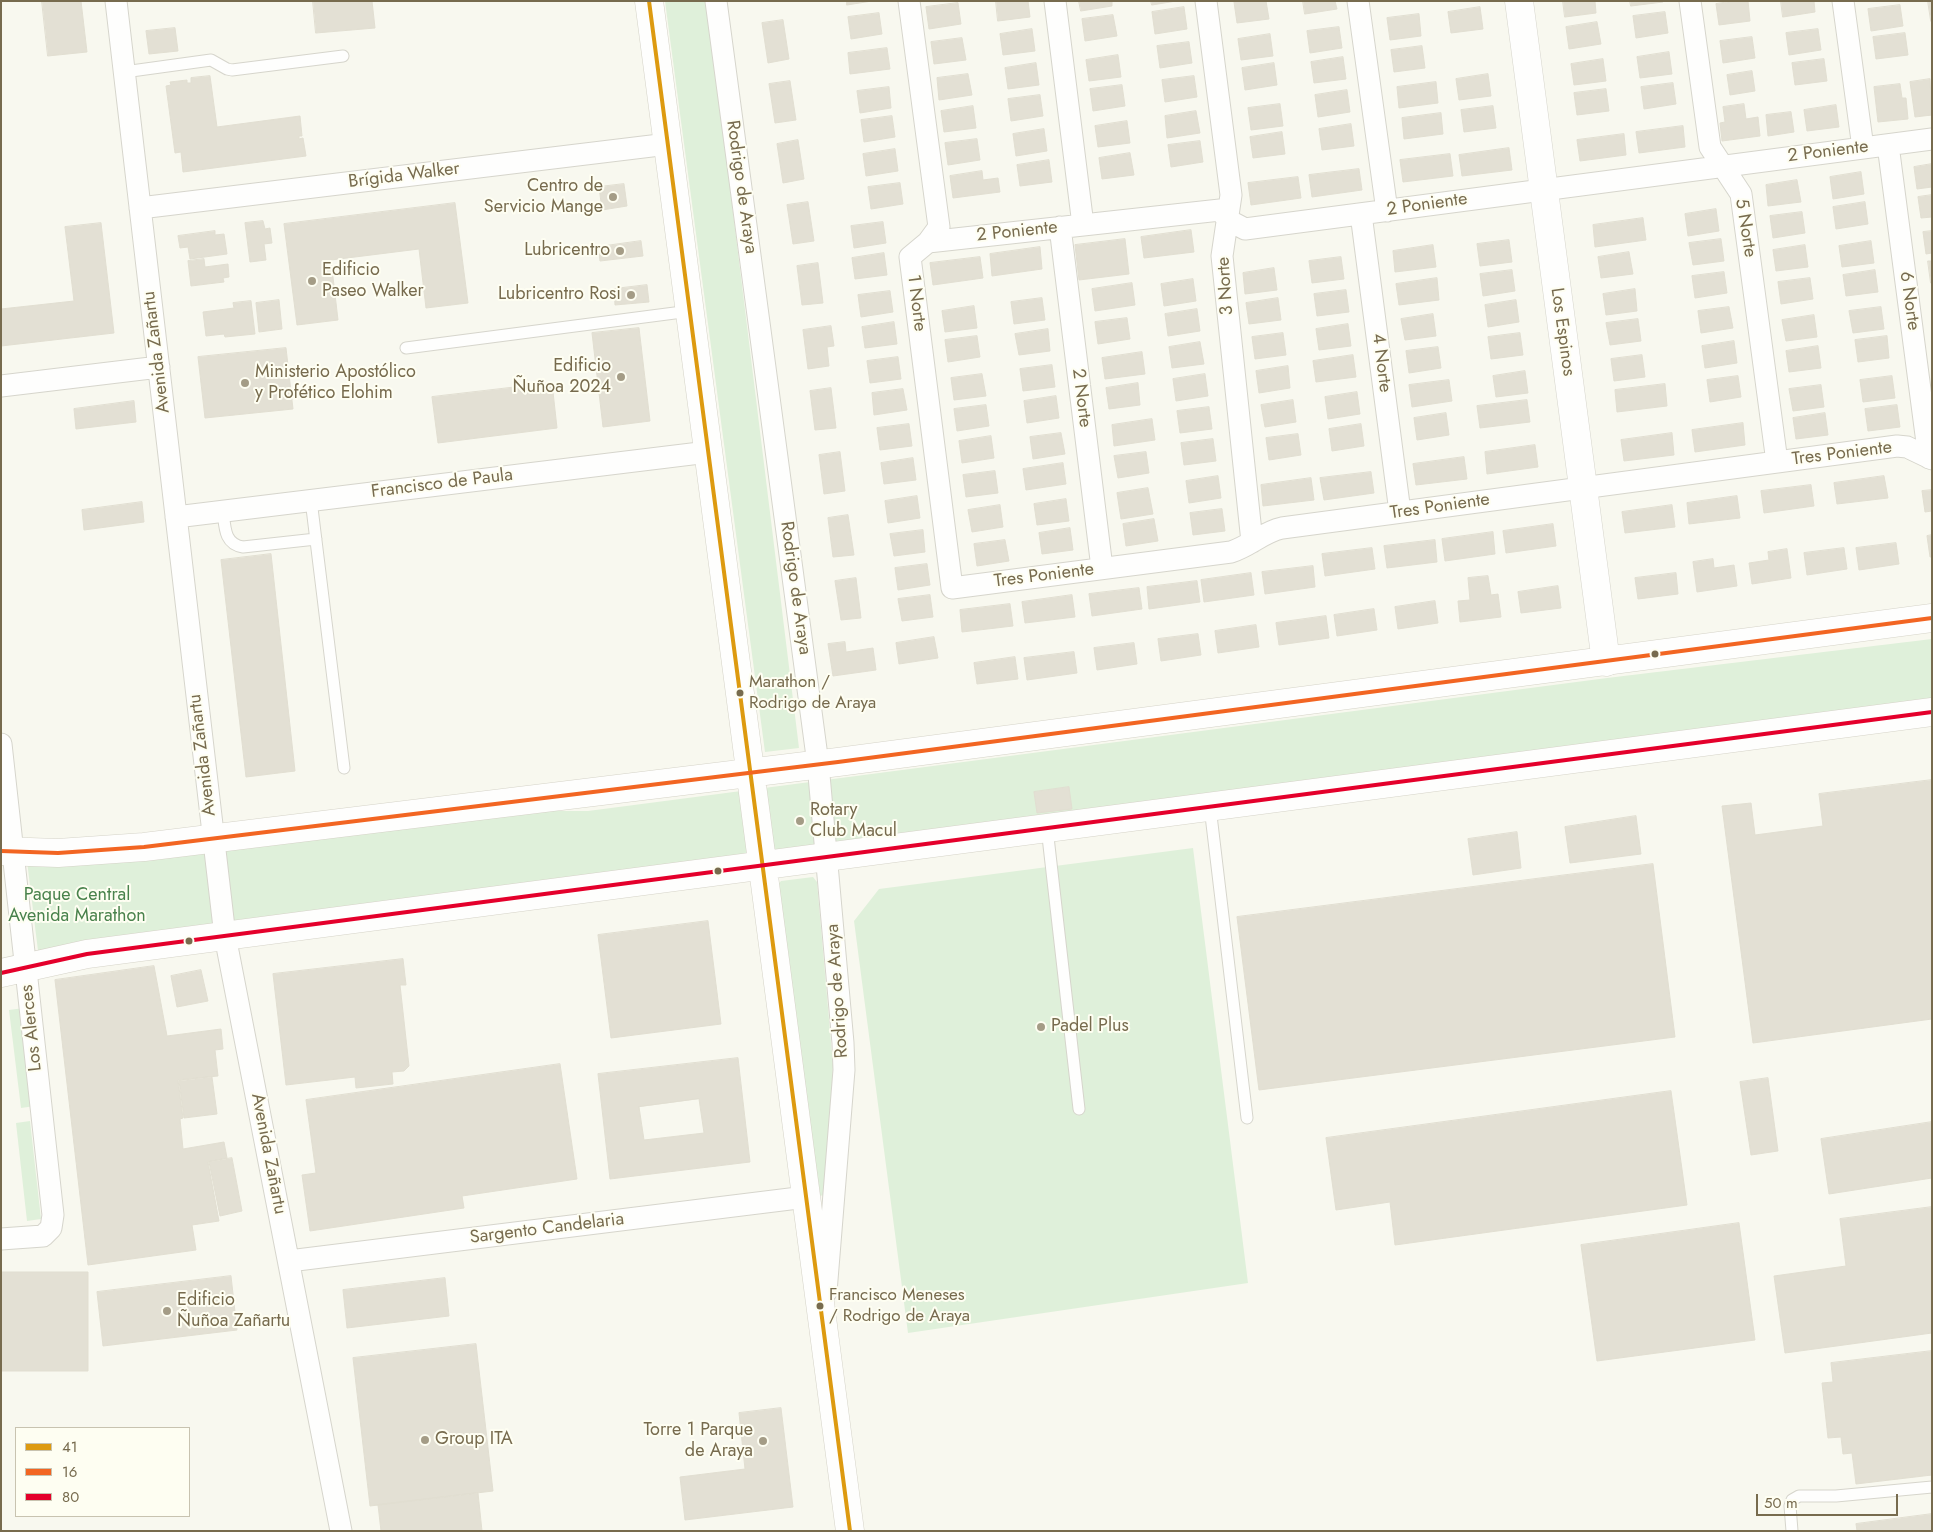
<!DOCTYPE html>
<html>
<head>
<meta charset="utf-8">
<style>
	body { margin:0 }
	#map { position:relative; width:1933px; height:1532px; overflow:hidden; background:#f8f8ef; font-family:Jost,sans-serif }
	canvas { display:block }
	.frame { position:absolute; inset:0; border:2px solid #776b4e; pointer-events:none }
	.legend { position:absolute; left:15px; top:1427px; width:175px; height:90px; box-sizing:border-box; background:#fefef2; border:1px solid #c8c3b0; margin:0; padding:6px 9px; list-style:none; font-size:15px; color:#776b4e }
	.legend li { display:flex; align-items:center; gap:10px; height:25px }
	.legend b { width:25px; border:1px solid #c8c3b0 }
	.scale { position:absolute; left:1756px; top:1494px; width:142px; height:22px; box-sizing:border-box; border:2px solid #776b4e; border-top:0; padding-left:6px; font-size:15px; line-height:18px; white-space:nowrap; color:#776b4e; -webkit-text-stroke:4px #fefef2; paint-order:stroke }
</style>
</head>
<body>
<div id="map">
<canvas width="1933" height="1532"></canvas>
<div class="frame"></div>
<ul class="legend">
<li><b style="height:6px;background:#dd9a10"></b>41</li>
<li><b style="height:6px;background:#f26522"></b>16</li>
<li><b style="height:6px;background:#e4002b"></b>80</li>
</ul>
<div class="scale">50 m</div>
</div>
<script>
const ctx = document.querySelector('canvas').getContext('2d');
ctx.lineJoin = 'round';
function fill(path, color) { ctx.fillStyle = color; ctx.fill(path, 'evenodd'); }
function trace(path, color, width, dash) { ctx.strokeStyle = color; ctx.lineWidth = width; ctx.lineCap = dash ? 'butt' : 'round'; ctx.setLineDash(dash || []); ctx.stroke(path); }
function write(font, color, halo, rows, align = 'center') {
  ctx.font = font + ' Jost,sans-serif'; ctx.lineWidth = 4; ctx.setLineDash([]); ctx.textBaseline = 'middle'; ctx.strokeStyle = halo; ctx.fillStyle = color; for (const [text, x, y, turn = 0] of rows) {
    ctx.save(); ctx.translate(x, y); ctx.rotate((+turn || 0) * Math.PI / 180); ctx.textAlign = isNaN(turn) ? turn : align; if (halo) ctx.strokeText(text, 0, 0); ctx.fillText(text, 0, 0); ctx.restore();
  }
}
fill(new Path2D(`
	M665,1H707L799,748L765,752Z
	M1932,639V704L39,959L27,861L516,811H588L1607,678Z
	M1193,848L1248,1283L908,1333L854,921L879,889Z
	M813,877L817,882L833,1065L828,1195L816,1196L775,888L781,881Z
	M24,1008L35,1106L21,1108L9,1010Z
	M30,1121L41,1219L27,1221L16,1123Z`), '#dff0da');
const building = new Path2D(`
	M42,1H81L87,52L48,56Z
	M313,1H372L375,28L316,33Z
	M847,1H872L847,5Z
	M996,1H1028L1030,17L998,21Z
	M1079,1H1112V6L1081,11Z
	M1151,1H1176L1152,5Z
	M1266,1L1269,19L1237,23L1234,2Z
	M1303,1H1335L1337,9L1305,14Z
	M1563,1H1595L1596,13L1565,17Z
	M1630,1H1663V2L1631,6Z
	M1733,1H1748L1750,21L1719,25L1716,4Z
	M1781,1H1814L1815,12L1783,17Z
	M1928,1H1932V20L1931,21Z
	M958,3L961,24L929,29L926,7Z
	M1900,5L1903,26L1871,31L1868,9Z
	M1184,7L1187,29L1155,34L1152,12Z
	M1480,7L1483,29L1451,33L1448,12Z
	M1665,12L1668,33L1636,38L1633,16Z
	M879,13L882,34L851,39L848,17Z
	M1419,14L1421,36L1390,40L1387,18Z
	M1113,15L1117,36L1085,41L1082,19Z
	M783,20L789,59L768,63L762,23Z
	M1597,22L1601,44L1569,49L1566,27Z
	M1339,27L1342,48L1310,53L1307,31Z
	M175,28L178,51L149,54L146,31Z
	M1032,29L1035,51L1003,55L1000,34Z
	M1818,29L1821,50L1789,55L1786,33Z
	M1905,33L1908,55L1876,59L1873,37Z
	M1270,34L1273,56L1241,60L1238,39Z
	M1752,37L1755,58L1723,63L1720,41Z
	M962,38L966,60L934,64L931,42Z
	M1189,42L1192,63L1160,68L1157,46Z
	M1422,46L1425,68L1394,72L1391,50Z
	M887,48L890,69L850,74L848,53Z
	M1669,52L1672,74L1640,78L1637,57Z
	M1118,55L1121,77L1089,81L1086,60Z
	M1343,57L1346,79L1314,83L1311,62Z
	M1603,59L1606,81L1574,85L1571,64Z
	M1824,59L1827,81L1795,85L1792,63Z
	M1036,63L1039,85L1008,89L1005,68Z
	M1274,63L1277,85L1245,90L1242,68Z
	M1752,71L1755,91L1730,95L1727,75Z
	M968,74L972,95L939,100L937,78Z
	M1488,74L1491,96L1459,100L1456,79Z
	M210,76L217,127L300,116L302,136H299V139L303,138L306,156L183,172L181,152L175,153L166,86L171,85L170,82L187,80V83H191V78Z
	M1194,76L1197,97L1165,102L1162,80Z
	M1930,79L1932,115L1915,117L1910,82Z
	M790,81L796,120L775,123L769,84Z
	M1436,82L1438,103L1399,108L1397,87Z
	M1673,83L1676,104L1644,109L1641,87Z
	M1900,84L1902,98H1906L1908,119L1878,122L1874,87Z
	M1122,85L1125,106L1093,111L1090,89Z
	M889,87L891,108L860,113L857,91Z
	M1606,89L1609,111L1577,115L1574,93Z
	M1347,90L1350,112L1318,117L1315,95Z
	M1040,95L1043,116L1011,121L1008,99Z
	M1280,104L1283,126L1251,130L1248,108Z
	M1744,104L1746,119L1758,117L1760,136L1722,141L1720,123L1725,122L1723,107Z
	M1836,105L1839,127L1807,131L1804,110Z
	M973,106L976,128L944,132L941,111Z
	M1493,106L1496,128L1464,132L1461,110Z
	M1196,111L1200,133L1167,138L1165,116Z
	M1791,112L1794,132L1768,136L1766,115Z
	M1441,113L1443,134L1404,139L1402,118Z
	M892,116L895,137L864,142L861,120Z
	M1127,121L1130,143L1098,147L1095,126Z
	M1351,124L1354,146L1322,150L1319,129Z
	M1683,126L1685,147L1639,153L1636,132Z
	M1044,129L1047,151L1016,156L1013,134Z
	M1282,132L1285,154L1253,158L1250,137Z
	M1624,134L1626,155L1580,161L1577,140Z
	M977,139L980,160L948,165L945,143Z
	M798,140L804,179L783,183L777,144Z
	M1200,141L1203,162L1171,167L1168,145Z
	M1509,148L1512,170L1462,176L1459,155Z
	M895,149L898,171L866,176L863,154Z
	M1130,153L1134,175L1102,179L1099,158Z
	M1450,154L1453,176L1403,182L1400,160Z
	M1049,160L1052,182L1020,186L1017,165Z
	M1932,164V187L1917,189L1914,167Z
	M1359,169L1362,190L1312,197L1309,175Z
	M982,171L983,180L998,178L1000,192L953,198L950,176Z
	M1861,172L1864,194L1833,199L1830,177Z
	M1298,177L1301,198L1251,205L1248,183Z
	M1797,180L1801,202L1768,206L1766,185Z
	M900,183L903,204L871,209L868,187Z
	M624,184L627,206L602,210L599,187Z
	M1932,195V217L1921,218L1918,197Z
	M808,202L814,241L793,244L787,205Z
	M1865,202L1868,224L1836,229L1833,207Z
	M455,203L468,303L426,308L419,249L331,260L338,320L297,325L284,224Z
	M1716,209L1719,231L1688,236L1685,214Z
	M1802,212L1805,233L1773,238L1770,216Z
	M1643,218L1646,240L1595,247L1593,225Z
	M263,221L265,229L270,228L272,243L264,244L266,260L250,262L245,223Z
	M883,222L886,243L854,248L851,226Z
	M101,223L114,333L1,346V309L74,301L65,227Z
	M1191,230L1194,252L1144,258L1141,237Z
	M215,231V235L224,234L227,254L190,259L188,247L180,248L178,236Z
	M1932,231V253L1926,254L1923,232Z
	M1125,239L1129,274L1079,280L1075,245Z
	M1721,239L1724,261L1693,265L1689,243Z
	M1509,240L1512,262L1480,266L1477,244Z
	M641,241L643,256L600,261L598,247Z
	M1871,241L1874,263L1842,267L1839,246Z
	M1433,245L1436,267L1395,272L1393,251Z
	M1805,245L1808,267L1776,271L1773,250Z
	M1040,247L1042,269L992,276L990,254Z
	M1629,252L1633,274L1601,278L1598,257Z
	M884,253L887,275L855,279L852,258Z
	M980,257L983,278L933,285L930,263Z
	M1341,257L1344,279L1312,283L1309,261Z
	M204,259L205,267L228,264L229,277L223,278L224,282L191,286L188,261Z
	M1928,261H1932V283H1931Z
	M818,263L823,303L802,305L797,266Z
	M1274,268L1277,290L1245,294L1243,273Z
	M1512,270L1515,291L1483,296L1480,274Z
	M1875,270L1878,292L1846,296L1843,275Z
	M1724,272L1727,293L1695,298L1692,276Z
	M1437,278L1439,300L1399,305L1396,284Z
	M1810,278L1813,299L1781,304L1778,282Z
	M1193,279L1196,301L1164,306L1161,284Z
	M1132,283L1135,305L1095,311L1092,289Z
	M647,285L649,302L615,305L614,289Z
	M1635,289L1637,311L1606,315L1603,294Z
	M1346,290L1349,312L1317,316L1314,294Z
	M890,291L893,312L861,317L858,295Z
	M1042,298L1045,320L1014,324L1011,302Z
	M1278,298L1281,320L1249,324L1246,303Z
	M279,300L282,329L259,332L256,303Z
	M1516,300L1519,322L1488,327L1485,305Z
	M251,301L255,334L225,337L224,334L206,336L203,312L234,308L233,303Z
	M974,306L977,328L945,332L942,311Z
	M1729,307L1733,328L1701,333L1698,311Z
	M1881,307L1884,329L1853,333L1849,311Z
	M1197,309L1200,331L1168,336L1165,314Z
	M1433,314L1436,336L1405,340L1401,319Z
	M1814,315L1817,337L1786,341L1782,320Z
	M1127,318L1130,339L1098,344L1095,322Z
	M1638,319L1641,341L1610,345L1606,323Z
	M894,322L897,344L865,348L862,327Z
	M1348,324L1351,346L1319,350L1316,329Z
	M831,326L834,346L827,347L829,366L808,369L803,330Z
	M639,328L650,421L603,427L592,333Z
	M1048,329L1050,351L1019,355L1015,334Z
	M1283,333L1286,355L1255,359L1252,337Z
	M1520,333L1523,355L1491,359L1488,337Z
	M977,336L980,357L948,362L945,340Z
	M1887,336L1889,358L1858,362L1855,340Z
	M1734,341L1737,363L1705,368L1702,346Z
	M1200,342L1204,364L1172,368L1169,347Z
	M1818,346L1821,368L1789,372L1786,351Z
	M1438,347L1441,368L1409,373L1406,351Z
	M286,348L293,409L205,418L198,357Z
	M1142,352L1145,374L1105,379L1102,358Z
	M1353,355L1356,377L1316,382L1313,361Z
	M1642,355L1645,377L1614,381L1611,359Z
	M898,357L901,379L870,383L867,361Z
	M1052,365L1055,387L1023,391L1020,369Z
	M1288,366L1290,388L1259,393L1256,371Z
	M1525,371L1528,393L1496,397L1493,376Z
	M982,374L986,396L954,400L951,378Z
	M1205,374L1208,396L1176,401L1173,379Z
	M1738,376L1741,397L1710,402L1707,380Z
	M1892,376L1895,398L1863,402L1860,380Z
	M1449,380L1452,401L1412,407L1409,385Z
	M552,383L557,428L438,443L432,397Z
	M1138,383L1140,405L1109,409L1106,388Z
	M1665,384L1667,406L1617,412L1615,390Z
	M1821,385L1824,407L1793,411L1789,389Z
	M831,388L836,428L815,430L810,391Z
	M903,389L907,410L874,415L872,393Z
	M1357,392L1360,414L1328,419L1325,397Z
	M1056,396L1059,418L1027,423L1024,401Z
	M1293,400L1296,422L1265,427L1261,405Z
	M1527,400L1530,422L1480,428L1477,406Z
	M134,401L136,422L76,429L74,409Z
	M986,405L989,426L957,431L954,409Z
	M1897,405L1900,427L1868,431L1865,409Z
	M1209,407L1212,429L1180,433L1177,411Z
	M1446,413L1449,435L1417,440L1414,418Z
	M1825,413L1828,435L1796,439L1793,418Z
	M1152,419L1155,440L1114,446L1112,425Z
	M1743,423L1745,445L1695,452L1692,430Z
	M909,424L912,446L880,450L877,428Z
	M1361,424L1364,446L1332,451L1329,429Z
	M1061,433L1065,454L1033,459L1030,437Z
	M1672,433L1674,455L1624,461L1621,440Z
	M1298,434L1301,455L1269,460L1266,438Z
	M991,436L994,458L962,463L959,441Z
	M1213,439L1216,461L1184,465L1181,443Z
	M1535,445L1538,467L1487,474L1485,452Z
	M840,452L845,491L824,494L819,455Z
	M1146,452L1149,473L1118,478L1114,456Z
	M1464,457L1467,479L1416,485L1413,464Z
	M913,458L916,480L884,484L881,463Z
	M1063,463L1066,484L1026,490L1023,469Z
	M995,471L998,493L966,497L963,475Z
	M1371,472L1374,493L1324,500L1320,478Z
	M1218,476L1221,498L1189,503L1186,481Z
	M1884,476L1888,498L1837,504L1834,483Z
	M1311,478L1314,500L1263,506L1261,485Z
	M1811,485L1814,506L1764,513L1761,491Z
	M1148,488L1153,514L1121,519L1117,493Z
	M1932,490V511L1925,512L1922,491Z
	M917,496L920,518L888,523L885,501Z
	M1737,496L1740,518L1689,524L1687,503Z
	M1066,499L1069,521L1037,525L1034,504Z
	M142,502L144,522L84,530L82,510Z
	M1000,505L1003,527L972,532L968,510Z
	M1672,505L1675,527L1625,533L1622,512Z
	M1222,509L1225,531L1193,535L1190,513Z
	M848,515L854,555L833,557L828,518Z
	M1154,519L1158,541L1126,546L1123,524Z
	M1553,524L1556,546L1506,553L1503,531Z
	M1070,528L1073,550L1042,554L1039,533Z
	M923,530L925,552L894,556L890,534Z
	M1493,532L1495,554L1445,561L1442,539Z
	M1932,535V557H1930L1927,536Z
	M1005,540L1009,561L977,566L974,544Z
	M1435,540L1437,562L1387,568L1384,546Z
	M1896,543L1899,564L1859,570L1856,548Z
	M1372,548L1375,569L1325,576L1322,554Z
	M1844,548L1847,569L1807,575L1804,553Z
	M1787,549L1791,578L1752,584L1749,563L1769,560L1768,552Z
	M271,554L295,771L246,777L221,560Z
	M1713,559L1714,568L1734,565L1737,586L1697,592L1693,562Z
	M927,564L930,585L898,590L895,568Z
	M1313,566L1315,587L1265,594L1262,572Z
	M1251,573L1254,595L1204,602L1201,580Z
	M1676,573L1678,594L1638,599L1635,578Z
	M1488,576L1491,595L1498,594L1501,617L1460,622L1458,601L1470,600L1468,578Z
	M856,578L861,618L841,620L835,581Z
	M1197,581L1200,602L1149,609L1147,587Z
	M1558,586L1561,608L1521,613L1518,592Z
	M1139,588L1142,609L1092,616L1089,594Z
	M930,595L933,617L902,621L898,599Z
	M1072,595L1075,617L1025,623L1022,602Z
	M1435,601L1438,623L1398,629L1395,607Z
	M1010,604L1013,626L962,632L960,610Z
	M1374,609L1377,630L1337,636L1334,615Z
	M1326,616L1329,638L1279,645L1276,623Z
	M1256,625L1259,647L1218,653L1215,631Z
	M1198,634L1201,655L1161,661L1158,639Z
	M934,637L938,658L899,664L896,643Z
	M845,642L846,652L873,648L876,670L833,676L828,644Z
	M1134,643L1137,664L1097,670L1094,648Z
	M1074,652L1077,673L1027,680L1024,658Z
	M1015,657L1018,679L977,684L974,663Z
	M1932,780V1019L1753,1043L1722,806L1751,803L1755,835L1823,826L1819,794Z
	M1069,787L1072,809L1037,813L1034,792Z
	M1636,816L1641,854L1570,863L1565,827Z
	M1517,832L1521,868L1473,875L1468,839Z
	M1653,864L1675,1037L1259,1090L1237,917Z
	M708,921L721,1024L611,1038L598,935Z
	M403,959L406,985H400L409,1066L404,1071L392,1072L393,1084L356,1088L355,1077L286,1085L273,974Z
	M154,966L167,1036L221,1029L223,1049L215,1050L218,1076L178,1080L183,1118L180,1119L183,1149L224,1142L227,1158L208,1162L219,1221L192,1225L196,1250L88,1265L55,980Z
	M201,970L208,1001L177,1007L171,976Z
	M738,1058L750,1162L610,1179L598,1074ZM699,1099L704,1133L644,1140L639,1107Z
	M560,1064L577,1179L462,1196L464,1208L310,1231L302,1175L316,1173L306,1100Z
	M212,1077L217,1114L184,1118L179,1081Z
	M1768,1078L1778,1151L1751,1155L1740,1082Z
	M1671,1091L1687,1205L1395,1245L1390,1202L1336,1210L1326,1138Z
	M1932,1122V1178L1829,1194L1821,1139Z
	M232,1158L242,1211L220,1216L209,1162Z
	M1932,1207V1333L1785,1353L1774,1276L1846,1266L1840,1219Z
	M1739,1223L1755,1340L1597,1361L1581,1245Z
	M1,1272H88V1371H1Z
	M231,1276L237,1330L103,1346L97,1292Z
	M445,1278L449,1316L347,1328L343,1290Z
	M476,1344L493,1491L370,1506L353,1358Z
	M1932,1351V1475L1856,1484L1852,1453L1843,1454L1841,1437L1828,1438L1822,1383L1833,1382L1831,1363Z
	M781,1408L793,1507L685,1520L680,1477L745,1469L739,1413Z
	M478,1493L482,1531H381L378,1505Z
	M1932,1514V1531H1857L1856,1524Z`);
fill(building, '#e3e0d4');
trace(building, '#e1ded1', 1);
const service = new Path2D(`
	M124,72L211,60L227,69L232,70L343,56
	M406,348L690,311
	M311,500L344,768
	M223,511C225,527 224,544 243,547L316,539
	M1210,807L1247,1118
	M1047,828L1079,1109
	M1792,1531L1790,1506L1792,1500L1799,1496H1836L1932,1487`);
const minor = new Path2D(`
	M116,1L225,936L341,1531
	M716,1L818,764L843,1043L844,1070L826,1292
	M909,1L939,227L928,242L910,257L952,588L1231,552C1250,546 1263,532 1282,528L1897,446L1907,447L1932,459
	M1055,1L1083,225
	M1206,1L1231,195L1222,256L1252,542
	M1358,1L1387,211
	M1690,1L1710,147L1741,194L1777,462
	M1843,1L1863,148
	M1888,145L1929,458
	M140,208L668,144
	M1361,214L1400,512
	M1060,227L1102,568
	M928,242L1220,210L1228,220L1245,229L1932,139
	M1,386L159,367
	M176,517L708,452
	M1,744L53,1215L51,1228L43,1236L1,1239
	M289,1261L806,1197`);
const tertiary = new Path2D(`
	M1519,1L1606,662`);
const secondary = new Path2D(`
	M649,1L850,1531
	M1,851L58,853L144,847L838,762L1932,618
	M1,973L87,954L1932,712`);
trace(service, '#d6d5cc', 13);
trace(minor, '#d6d5cc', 23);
trace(tertiary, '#d6d5cc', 29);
trace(secondary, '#d5d3c8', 29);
trace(service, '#fefefd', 11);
trace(minor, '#fefefd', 21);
trace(tertiary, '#fefefd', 28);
trace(secondary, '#fefefd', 28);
trace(new Path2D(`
	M649,1L850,1531`), '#dd9a10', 4);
trace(new Path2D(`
	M1,851L58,853L144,847L838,762L1932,618`), '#f26522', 4);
trace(new Path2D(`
	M1,973L87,954L1932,712`), '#e4002b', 4);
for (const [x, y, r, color] of [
	[613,197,5,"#a49c86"],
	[620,251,5,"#a49c86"],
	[312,281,5,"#a49c86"],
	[631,295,5,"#a49c86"],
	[621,377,5,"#a49c86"],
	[245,383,5,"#a49c86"],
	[1655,654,4.5,"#776b4e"],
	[740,693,4.5,"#776b4e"],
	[800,821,5,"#a49c86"],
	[718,871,4.5,"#776b4e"],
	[189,941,4.5,"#776b4e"],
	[1041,1027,5,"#a49c86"],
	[820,1306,4.5,"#776b4e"],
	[167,1311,5,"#a49c86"],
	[425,1440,5,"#a49c86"],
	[763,1441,5,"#a49c86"]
]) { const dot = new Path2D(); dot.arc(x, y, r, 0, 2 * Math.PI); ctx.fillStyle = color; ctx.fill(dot); trace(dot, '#fefef2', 2); }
write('17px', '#776b4e', '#fefef2', [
	["Marathon /",749,683],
	["Rodrigo de Araya",749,704],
	["Francisco Meneses",829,1296],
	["/ Rodrigo de Araya",829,1317]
], 'left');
write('18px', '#776b4e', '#fefef2', [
	["2 Poniente",1828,152,-7],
	["Brígida Walker",404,176,-7],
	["Rodrigo de Araya",741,187,82],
	["2 Poniente",1427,205,-8],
	["5 Norte",1745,228,81],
	["2 Poniente",1017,232,-6],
	["3 Norte",1226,286,-94],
	["6 Norte",1909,301,82],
	["1 Norte",916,303,83],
	["Los Espinos",1562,332,82],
	["Avenida Zañartu",157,352,-97],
	["4 Norte",1381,363,83],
	["2 Norte",1081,398,83],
	["Tres Poniente",1842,454,-7],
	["Francisco de Paula",442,484,-7],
	["Tres Poniente",1440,507,-8],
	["Tres Poniente",1044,576,-7],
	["Rodrigo de Araya",795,588,82],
	["Avenida Zañartu",203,755,-97],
	["Rodrigo de Araya",838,991,-94],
	["Los Alerces",32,1028,-96],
	["Avenida Zañartu",268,1154,79],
	["Sargento Candelaria",547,1229,-7]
]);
write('18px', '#776b4e', '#fefef2', [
	["Centro de",603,187,"right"],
	["Servicio Mange",603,208,"right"],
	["Lubricentro",610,251,"right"],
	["Edificio",322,271],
	["Paseo Walker",322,292],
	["Lubricentro Rosi",621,295,"right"],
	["Edificio",611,367,"right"],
	["Ñuñoa 2024",611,388,"right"],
	["Ministerio Apostólico",255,373],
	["y Profético Elohim",255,394],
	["Rotary",810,811],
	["Club Macul",810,832],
	["Padel Plus",1051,1027],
	["Edificio",177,1301],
	["Ñuñoa Zañartu",177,1322],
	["Torre 1 Parque",753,1431,"right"],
	["de Araya",753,1452,"right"],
	["Group ITA",435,1440]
], 'left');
write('18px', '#49824c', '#fefef2', [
	["Paque Central",77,896],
	["Avenida Marathon",77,917]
]);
</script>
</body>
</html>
